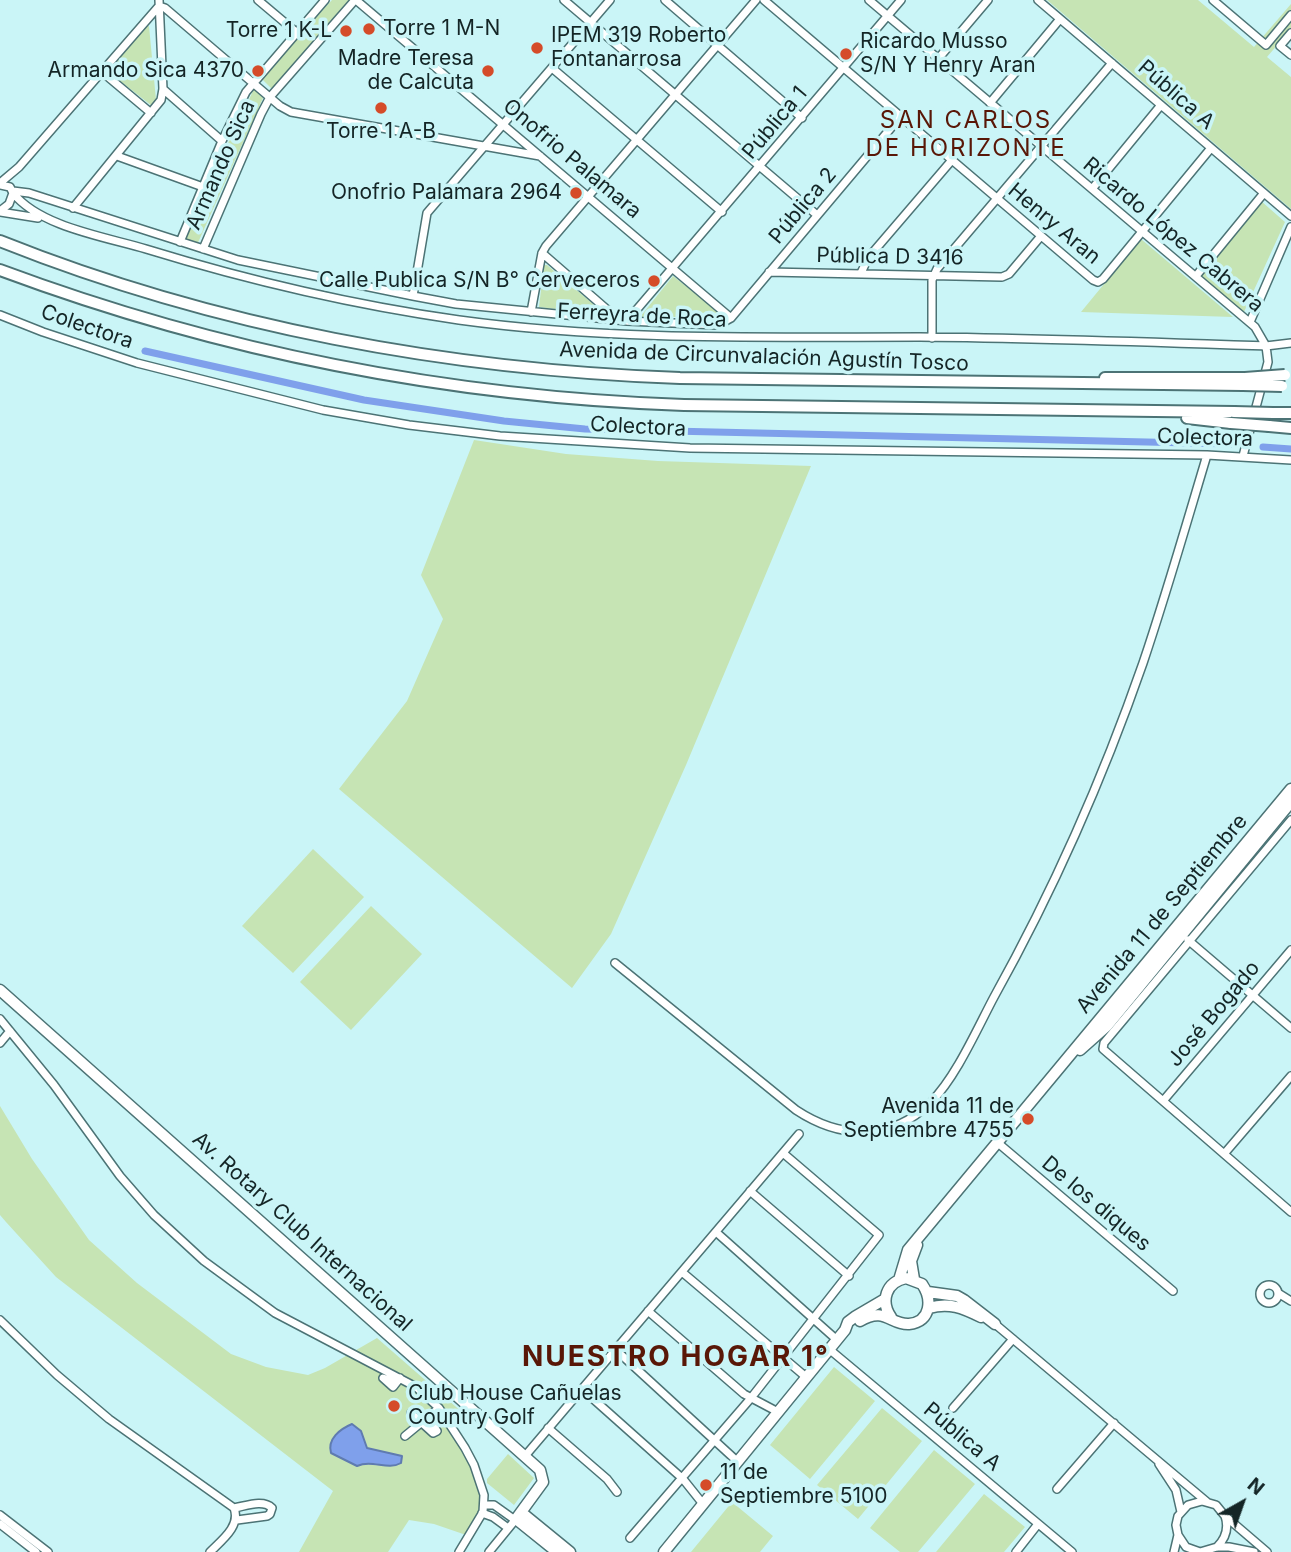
<!DOCTYPE html>
<html>
<head>
<meta charset="utf-8">
<style>
	body { margin:0 }
	#map { position:relative; width:1291px; height:1552px; overflow:hidden; background:#caf5f7; font-family:Inter,sans-serif }
	canvas { display:block }
	.north { position:absolute; left:1207px; top:1468px; width:70px; height:70px; -webkit-text-stroke:5px #caf5f7; paint-order:stroke; rotate:40deg; font-size:19px; font-weight:700; line-height:28px; text-align:center; color:#142526 }
	.north::after { content:''; display:block; margin:auto; width:24px; height:32px; background:#142526; clip-path:polygon(50% 0,100% 100%,50% 72%,0 100%) }
</style>
</head>
<body>
<div id="map">
<canvas width="1291" height="1552"></canvas>
<div class="north">N</div>
</div>
<script>
const ctx = document.querySelector('canvas').getContext('2d');
ctx.lineJoin = 'round';
function fill(path, color) { ctx.fillStyle = color; ctx.fill(path, 'evenodd'); }
function trace(path, color, width, dash) { ctx.strokeStyle = color; ctx.lineWidth = width; ctx.lineCap = dash ? 'butt' : 'round'; ctx.setLineDash(dash || []); ctx.stroke(path); }
function write(font, color, halo, rows, align = 'center') {
  ctx.font = font + ' Inter,sans-serif'; ctx.lineWidth = 7; ctx.setLineDash([]); ctx.textBaseline = 'middle'; ctx.strokeStyle = halo; ctx.fillStyle = color; for (const [text, x, y, turn = 0] of rows) {
    ctx.save(); ctx.translate(x, y); ctx.rotate((+turn || 0) * Math.PI / 180); ctx.textAlign = isNaN(turn) ? turn : align; if (halo) ctx.strokeText(text, 0, 0); ctx.fillText(text, 0, 0); ctx.restore();
  }
}
fill(new Path2D(`
	M332,0H351L272,89L261,78Z
	M1047,0H1198L1254,47L1291,4V29L1267,57L1291,77V209Z
	M149,26L156,100L152,106L110,73L111,68L145,27Z
	M254,89L263,98L196,247L184,244L218,164Z
	M1261,201L1285,222L1244,312L1199,275Z
	M1141,239L1233,317L1081,312Z
	M544,265H547L606,315L539,307Z
	M673,276L719,312L717,317H640Z
	M474,440L566,454L658,461L811,466L686,765L611,934L572,988L339,789L407,701L443,619L421,575Z
	M313,849L364,897L293,973L242,926Z
	M371,906L422,954L351,1030L300,982Z
	M0,1106L32,1159L89,1240L137,1283L231,1354L266,1367L308,1375L325,1368L377,1338L463,1413L455,1423L485,1505L469,1536L434,1524L409,1520L388,1552H299L333,1491L56,1277L6,1222L0,1215Z
	M834,1367L875,1401L810,1479L770,1445Z
	M882,1408L922,1441L858,1519L817,1485Z
	M934,1450L975,1484L918,1552H900L870,1528Z
	M508,1454L534,1478L514,1505L487,1483V1479Z
	M984,1494L1025,1527L1004,1552H936Z
	M732,1502L773,1536L760,1552H691Z`), '#c6e4b4');
const water = new Path2D(`
	M352,1424L361,1431L367,1448L402,1456L401,1463C387,1471 373,1459 357,1466L331,1453C327,1439 340,1429 352,1424Z`);
fill(water, '#7fa0eb');
trace(water, '#5f7bb0', 2);
trace(new Path2D(`
	M145,351L364,400L504,421L585,429L1233,444
	M1263,447L1291,449`), '#7fa0eb', 7);
const minor = new Path2D(`
	M258,0L296,32
	M356,0L731,318
	M564,0L817,215
	M665,0L802,118
	M764,0L1093,280L1098,282L1103,279L1211,148
	M869,0L1255,327L1266,346L1268,362L1243,456
	M1038,0L1291,216
	M1213,0L1266,45L1291,15
	M159,6L165,8L280,106L291,112L540,156
	M1291,33L1280,46L1291,55
	M938,59L988,0
	M552,68L722,212
	M101,71L151,113
	M163,89L222,141
	M990,103L1060,19
	M117,156L203,187
	M0,183L19,167L159,6
	M0,185L10,187L13,193L9,204L0,211
	M1092,189L1161,105
	M13,191L29,193L238,260L413,296L456,304L627,321L718,325L731,318L901,116
	M13,193C40,227 106,237 146,249C247,280 354,305 459,320C612,341 766,337 920,337C1035,338 1150,342 1266,346L1291,343
	M73,208L161,100L163,89L159,0
	M0,212L38,218
	M180,242L222,141L246,92L325,0
	M203,249L261,114L270,97L355,0
	M542,253L619,320
	M769,272L1002,277L1009,274L1041,236
	M861,273L868,258L952,160
	M1196,276L1264,193
	M413,296L427,213L610,0
	M531,312L542,253L546,246L756,0
	M0,315L43,332L137,363L323,410L409,425L500,436L690,448L1207,455L1291,460
	M627,321L901,0
	M1250,322L1291,227
	M932,338V280L937,269L1112,63
	M1291,820L1104,1043L1103,1049L1291,1212
	M1188,940L1291,1028
	M615,963L796,1110C840,1139 891,1142 931,1102C956,1077 977,1029 994,997C1053,891 1103,778 1143,663C1166,595 1186,525 1207,455
	M0,1019L54,1085L120,1176L154,1215L204,1261L275,1313L416,1387L439,1408L465,1448L474,1465L484,1495L483,1512L459,1552
	M0,1043L10,1031
	M1163,1101L1291,950
	M998,1143L1173,1291
	M1224,1154L1291,1076
	M750,1191L849,1276
	M716,1232L837,1340
	M682,1272L806,1377
	M1260 1294a9 9 0 1 1 18 0a9 9 0 1 1-18 0Z
	M1278,1293L1291,1301
	M648,1311L744,1394L778,1412
	M0,1320L57,1375L109,1419L234,1508C241,1526 222,1540 210,1552
	M995,1324L1207,1502
	M829,1349L1072,1552
	M616,1350L738,1462
	M396,1382L383,1378L393,1387L400,1378
	M582,1389L683,1479L703,1504
	M953,1408L1013,1339
	M411,1413L433,1433L437,1431L428,1416
	M548,1428L607,1479L617,1492
	M405,1436L439,1408
	M525,1456L799,1134
	M1159,1464L1176,1490L1181,1512
	M1057,1489L1114,1423
	M485,1505H494L515,1520
	M234,1508C246,1506 263,1499 272,1508L270,1514L267,1516L237,1520
	M482,1513L493,1517L508,1528
	M0,1515L48,1552
	M0,1524L36,1552
	M1178,1535L1186,1547L1200,1552
	M630,1538L751,1398L879,1235L783,1153
	M1217,1547C1226,1538 1229,1528 1225,1516
	M489,1552L516,1519
	M1016,1552L1038,1524
	M1174,1552L1178,1535L1176,1525L1178,1516L1188,1505L1202,1501L1216,1505L1225,1516L1267,1552
	M1200,1552L1217,1547H1229L1254,1552`);
const major = new Path2D(`
	M0,990L540,1470L543,1482L516,1519L557,1552
	M1080,1050L1107,1026L1291,802
	M914,1279L911,1261L917,1245
	M899,1280L908,1250L1291,789
	M928,1292L957,1296L964,1300L995,1324
	M929,1308C949,1302 963,1308 981,1317
	M860,1321C885,1306 890,1325 909,1324C932,1322 932,1298 922,1284L906,1278C886,1282 880,1301 891,1317
	M521,1512L570,1552
	M664,1552L845,1330L848,1322L856,1316L885,1299`);
const highway = new Path2D(`
	M0,241C215,327 449,370 680,378L1243,385
	M0,270C220,352 449,397 684,405L1234,412
	M1105,378H1245
	M1273,413H1291
	M1187,418L1231,423
	M1269,426L1291,428`);
trace(minor, '#4c7375', 10);
trace(major, '#4c7375', 13);
trace(highway, '#4c7375', 14);
trace(minor, '#fff', 7);
trace(major, '#fff', 10);
trace(highway, '#fff', 10);
const highwayBridge = new Path2D(`
	M1245,378L1285,375
	M1243,385L1282,386
	M1234,412L1273,413
	M1231,423L1269,426`);
trace(highwayBridge, '#4c7375', 14, []);
trace(highwayBridge, '#fff', 10);
for (const [x, y, r, color] of [
	[369,29,7,"#d54b29"],
	[346,31,7,"#d54b29"],
	[537,48,7,"#d54b29"],
	[846,54,7,"#d54b29"],
	[258,71,7,"#d54b29"],
	[488,71,7,"#d54b29"],
	[381,108,7,"#d54b29"],
	[576,193,7,"#d54b29"],
	[654,281,7,"#d54b29"],
	[1028,1119,7,"#d54b29"],
	[394,1406,7,"#d54b29"],
	[706,1485,7,"#d54b29"]
]) { const dot = new Path2D(); dot.arc(x, y, r, 0, 2 * Math.PI); ctx.fillStyle = color; ctx.fill(dot); trace(dot, '#caf5f7', 2.5); }
write('21px', '#142526', '#caf5f7', [
	["Torre 1 M-N",383,29,"left"],
	["Torre 1 K-L",332,31],
	["IPEM 319 Roberto",551,36,"left"],
	["Fontanarrosa",551,60,"left"],
	["Ricardo Musso",860,42,"left"],
	["S/N Y Henry Aran",860,66,"left"],
	["Madre Teresa",474,59],
	["de Calcuta",474,83],
	["Armando Sica 4370",244,71],
	["Torre 1 A-B",381,132,"center"],
	["Onofrio Palamara 2964",562,193],
	["Calle Publica S/N B° Cerveceros",640,281],
	["Avenida 11 de",1014,1107],
	["Septiembre 4755",1014,1131],
	["Club House Cañuelas",408,1394,"left"],
	["Country Golf",408,1418,"left"],
	["11 de",720,1473,"left"],
	["Septiembre 5100",720,1497,"left"]
], 'right');
write('21px', '#142526', '#caf5f7', [
	["Pública A",1176,95,41],
	["Pública 1",775,123,-50],
	["Onofrio Palamara",572,159,40],
	["Armando Sica",221,165,-66],
	["Pública 2",803,206,-50],
	["Henry Aran",1054,224,40],
	["Ricardo López Cabrera",1173,235,40],
	["Pública D 3416",890,257,1],
	["Ferreyra de Roca",642,316,3],
	["Colectora",87,327,19],
	["Avenida de Circunvalación Agustín Tosco",764,357,2],
	["Colectora",638,427,3],
	["Colectora",1205,438,2],
	["Avenida 11 de Septiembre",1162,914,-50],
	["José Bogado",1214,1014,-50],
	["De los diques",1096,1204,40],
	["Av. Rotary Club Internacional",302,1232,42],
	["Pública A",962,1437,40]
]);
ctx.letterSpacing = '2px';
write('24px', '#591707', '#caf5f7', [
	["SAN CARLOS",966,121],
	["DE HORIZONTE",966,149]
]);
ctx.letterSpacing = '0px';
ctx.letterSpacing = '2px';
write('bold 28px', '#591707', '#caf5f7', [
	["NUESTRO HOGAR 1°",676,1358]
]);
ctx.letterSpacing = '0px';
</script>
</body>
</html>
